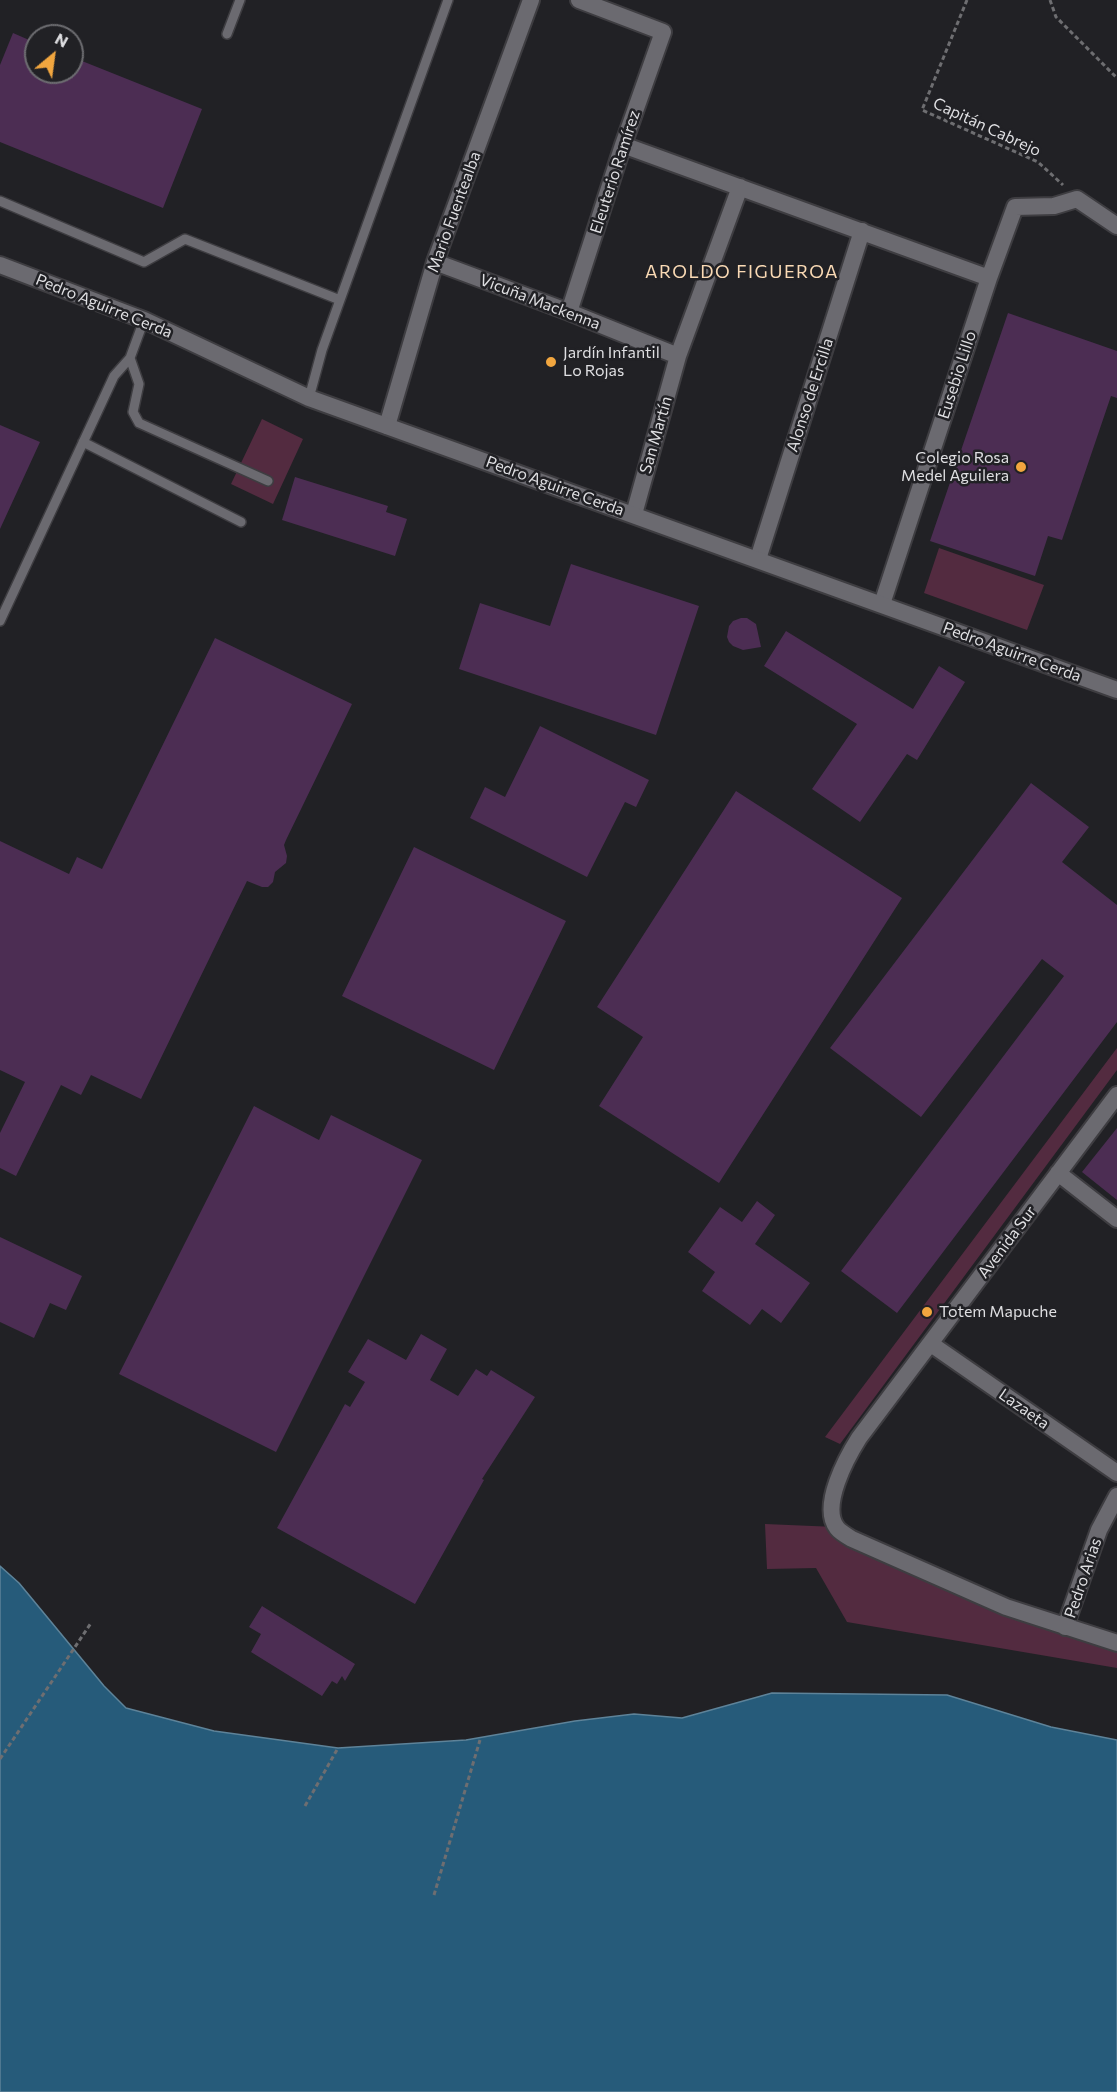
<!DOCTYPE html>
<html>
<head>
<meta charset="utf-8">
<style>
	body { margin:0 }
	#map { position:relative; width:1117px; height:2092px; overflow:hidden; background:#212125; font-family:Commissioner,sans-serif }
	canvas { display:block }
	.north { position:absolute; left:24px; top:24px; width:60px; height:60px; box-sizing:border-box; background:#212125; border:2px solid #6d6d71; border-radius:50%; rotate:29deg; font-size:16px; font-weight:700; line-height:24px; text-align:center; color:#dfdfe2 }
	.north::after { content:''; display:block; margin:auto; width:21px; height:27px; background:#f1a63f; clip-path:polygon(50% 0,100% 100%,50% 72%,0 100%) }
</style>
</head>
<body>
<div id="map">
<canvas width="1117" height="2092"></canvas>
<div class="north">N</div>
</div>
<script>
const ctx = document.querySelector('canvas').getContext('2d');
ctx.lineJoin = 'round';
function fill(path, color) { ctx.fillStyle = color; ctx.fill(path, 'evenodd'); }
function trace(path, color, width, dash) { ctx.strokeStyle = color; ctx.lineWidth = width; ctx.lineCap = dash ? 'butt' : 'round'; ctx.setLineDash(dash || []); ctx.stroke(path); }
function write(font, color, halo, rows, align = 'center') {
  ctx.font = font + ' Commissioner,sans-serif'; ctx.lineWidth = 5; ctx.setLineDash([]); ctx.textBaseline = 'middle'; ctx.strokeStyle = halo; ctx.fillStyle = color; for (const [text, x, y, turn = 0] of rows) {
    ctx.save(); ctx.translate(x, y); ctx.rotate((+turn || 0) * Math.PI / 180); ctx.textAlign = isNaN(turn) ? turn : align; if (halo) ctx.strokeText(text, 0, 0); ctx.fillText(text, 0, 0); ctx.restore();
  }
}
fill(new Path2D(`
	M262,419L303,439L273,504L231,484Z
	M939,548L1044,585L1027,630L924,593Z
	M1117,1048V1070L840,1444L825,1437Z
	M765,1524L836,1527L852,1539L1117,1643V1668L847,1622L816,1568L767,1569Z`), '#532b40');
const water = new Path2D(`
	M0,1566L19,1583L104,1686L126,1708L214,1731L338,1748L466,1740L575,1721L634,1714L682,1718L772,1693L947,1695L1051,1727L1117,1740V2092H0Z`);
fill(water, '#265b7a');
trace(water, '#5e8399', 1.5);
fill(new Path2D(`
	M13,33L36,43V72H72V57L202,109L163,208L0,142V65Z
	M1008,313L1117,351V398L1111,396L1062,540L1048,536L1035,576L930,541Z
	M0,425L40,442L0,529Z
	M295,477L388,506L386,512L407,519L395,556L282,520Z
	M571,564L699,606L656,735L459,669L480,603L550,626Z
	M741,618H747L756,624L761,647L743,650L733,646L729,642L727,637L729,626L733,621Z
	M786,631L913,709L939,666L965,682L917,760L907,754L860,822L812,789L857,724L764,666Z
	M215,638L352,704L286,840L284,845L287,856L286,863L275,872L273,882L268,887H262L247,881L141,1099L91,1075L81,1095L61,1085L16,1176L0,1168V1133L25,1082L0,1070V841L69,874L77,857L102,869Z
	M540,726L649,780L636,807L625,802L587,877L470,818L485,787L505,797Z
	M1031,783L1089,827L1062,862L1117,905V1022L897,1313L841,1271L1064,976L1042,959L921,1117L830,1048Z
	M736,791L902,898L719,1183L599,1106L643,1037L597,1007Z
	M414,847L566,921L494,1070L342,996Z
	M254,1106L319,1140L331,1115L422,1160L276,1452L119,1374Z
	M1117,1128V1200L1082,1172Z
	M757,1201L775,1215L755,1244L810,1283L781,1323L762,1309L750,1325L702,1291L715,1272L688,1252L720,1207L742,1222Z
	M0,1237L82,1276L66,1310L50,1303L34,1338L0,1322Z
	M421,1334L447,1349L430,1380L458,1396L476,1369L487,1376L491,1370L535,1397L482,1479L484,1480L415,1604L277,1528L345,1404L350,1407L365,1382L348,1372L368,1339L406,1360Z
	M262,1606L355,1664L345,1681L342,1676L337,1684L332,1681L322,1696L251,1652L261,1634L249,1627Z`), '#4c2d53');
const service = new Path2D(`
	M227,34L240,0
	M0,201L144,262L185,239L340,300
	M130,358L139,384L133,412L139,423L268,481
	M309,398L322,350L448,0
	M83,442L241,522
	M0,621L114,376L130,358L144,320`);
const minor = new Path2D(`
	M623,145L989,278
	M435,262L569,312L678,356
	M569,312L623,145L663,32L579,0
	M387,426L435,262L531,0
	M634,514L678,356L740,187
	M758,559L862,231
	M882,604L989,278L1015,207L1054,206L1077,199L1117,226
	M1117,1095L859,1438C847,1457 820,1506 837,1528C840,1532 847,1536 852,1539L1006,1607L1117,1643
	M1058,1173L1117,1219
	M931,1344L1117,1473
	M1065,1627L1099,1530L1117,1496`);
const tertiary = new Path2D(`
	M0,265L144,320L309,398L1117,690`);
trace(service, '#3e3d41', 12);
trace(minor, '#3e3d41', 20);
trace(tertiary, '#3e3d41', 20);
trace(new Path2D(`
	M967,0L922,110L1038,162L1063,185
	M1050,0L1056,17L1117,78
	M0,1759L91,1623
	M305,1806L338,1748
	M434,1895L480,1740`), '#6e6e71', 3, [4.5, 3]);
trace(service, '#6b6a70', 9);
trace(minor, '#6b6a70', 16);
trace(tertiary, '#6b6a70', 16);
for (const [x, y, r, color] of [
	[551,362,6,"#f1a63f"],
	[1021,467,6,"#f1a63f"],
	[927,1312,6,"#f1a63f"]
]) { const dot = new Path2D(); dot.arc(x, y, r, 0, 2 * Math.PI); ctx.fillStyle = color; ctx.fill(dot); trace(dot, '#212125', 2); }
write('16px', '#dfdfe2', '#212125', [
	["Capitán Cabrejo",987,127,25],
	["Eleuterio Ramírez",615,172,-72],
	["Mario Fuentealba",454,212,-70],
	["Vicuña Mackenna",540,302,21],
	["Pedro Aguirre Cerda",104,306,22],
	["Eusebio Lillo",957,375,-72],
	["Alonso de Ercilla",810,395,-72],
	["San Martín",656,435,-74],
	["Pedro Aguirre Cerda",555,486,20],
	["Pedro Aguirre Cerda",1012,652,20],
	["Avenida Sur",1007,1242,-53],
	["Lazaeta",1024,1409,35],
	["Pedro Arias",1083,1578,-71]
]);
write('16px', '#dfdfe2', '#212125', [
	["Jardín Infantil",563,353],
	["Lo Rojas",563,371],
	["Colegio Rosa",1009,458,"right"],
	["Medel Aguilera",1009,476,"right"],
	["Totem Mapuche",939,1312]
], 'left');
ctx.letterSpacing = '1.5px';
write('18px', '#fadab5', '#212125', [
	["AROLDO FIGUEROA",742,272]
]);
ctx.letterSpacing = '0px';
</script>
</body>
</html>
